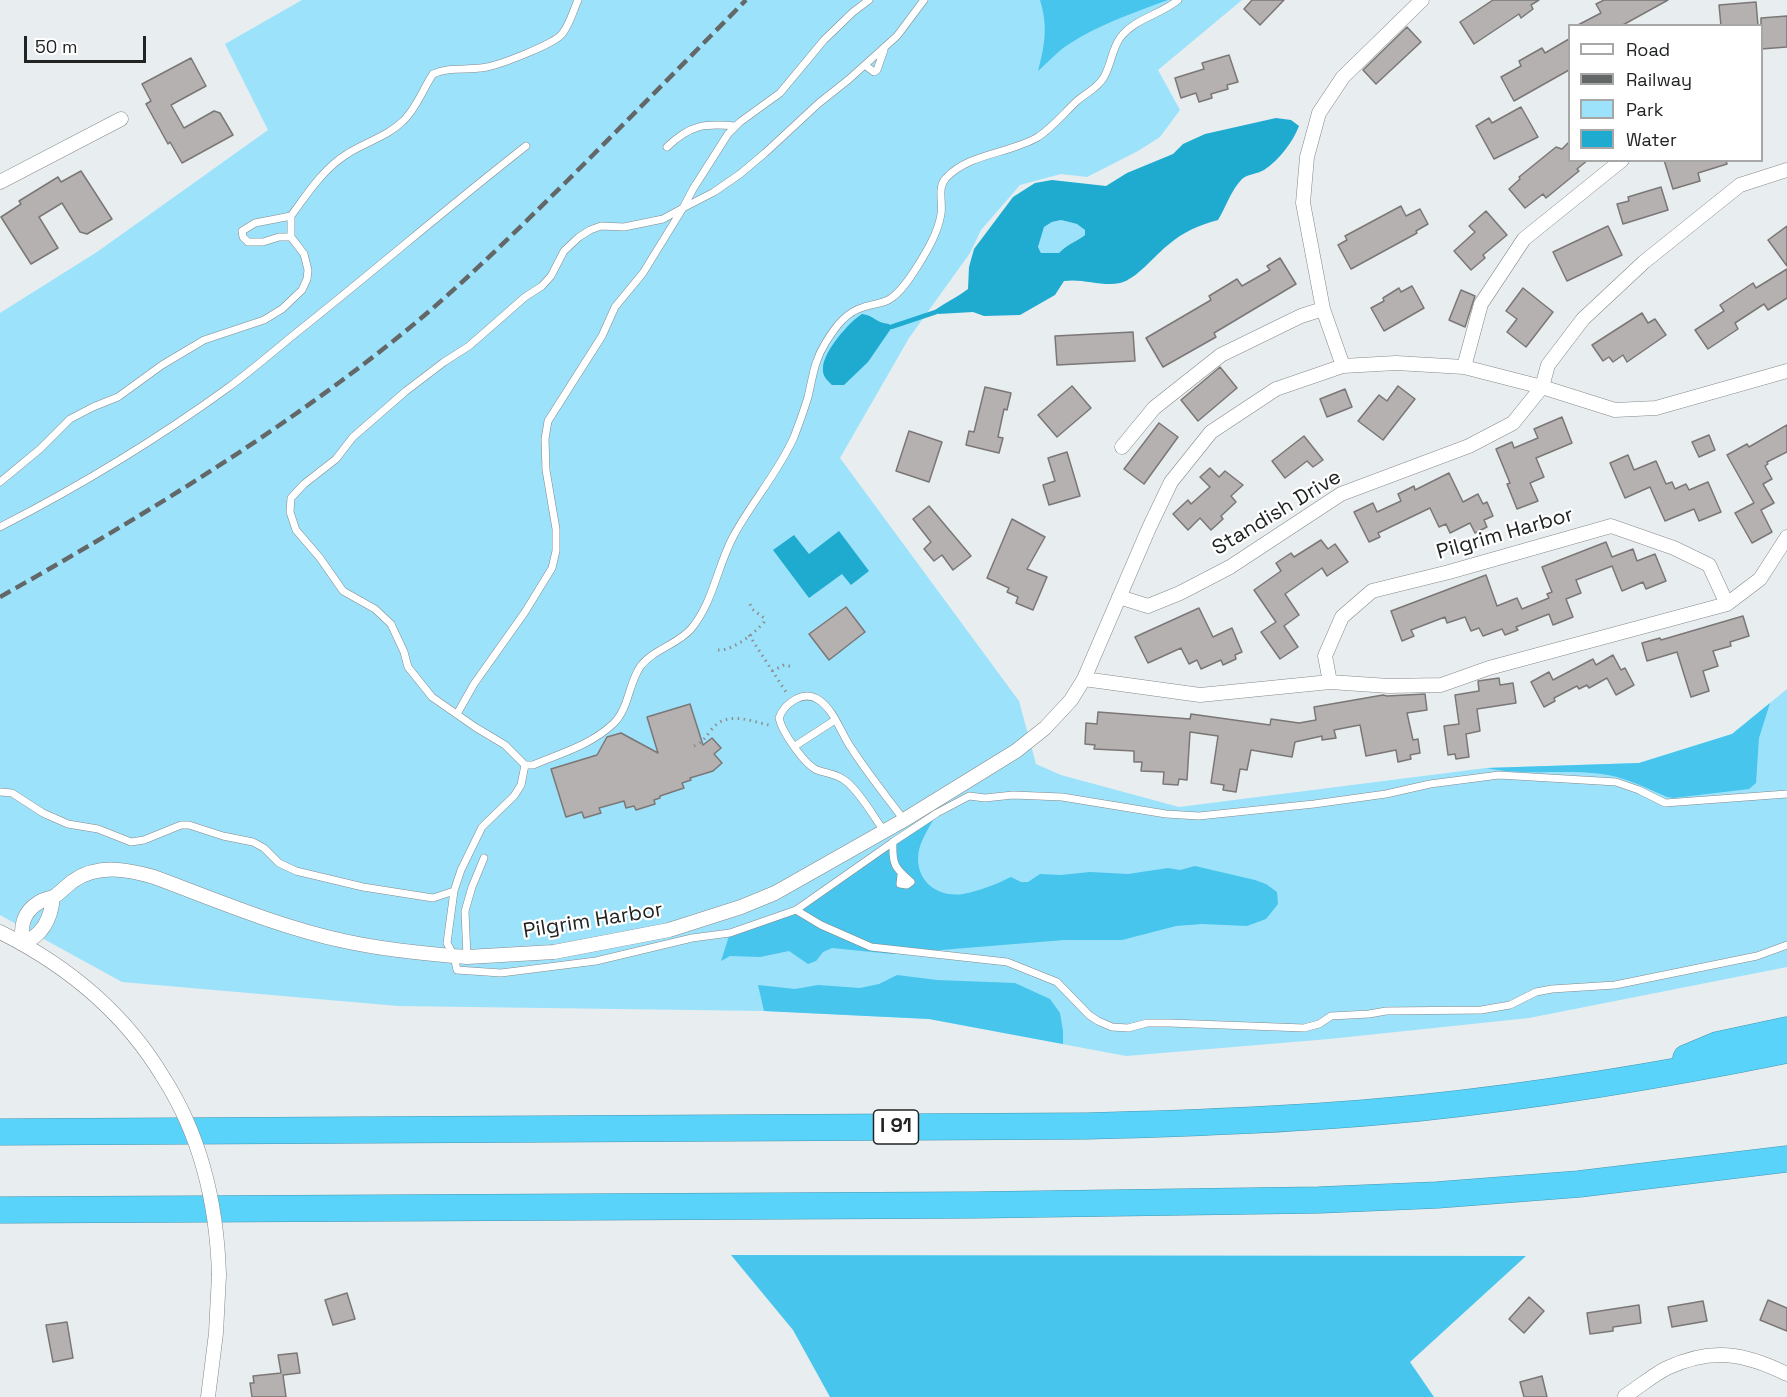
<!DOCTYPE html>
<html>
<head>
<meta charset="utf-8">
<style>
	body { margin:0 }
	#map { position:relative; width:1787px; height:1397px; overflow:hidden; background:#e8edef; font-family:"Space Grotesk",sans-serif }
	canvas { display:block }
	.legend { position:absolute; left:1568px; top:24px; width:195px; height:138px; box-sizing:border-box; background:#fff; border:2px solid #a7a7a7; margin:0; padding:8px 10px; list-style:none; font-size:18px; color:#222424 }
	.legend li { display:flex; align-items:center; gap:12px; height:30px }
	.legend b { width:30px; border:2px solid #a7a7a7 }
	.scale { position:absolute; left:24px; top:36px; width:122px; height:27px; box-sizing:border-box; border:3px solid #222424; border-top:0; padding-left:8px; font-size:18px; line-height:21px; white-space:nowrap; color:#222424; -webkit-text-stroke:4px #fff; paint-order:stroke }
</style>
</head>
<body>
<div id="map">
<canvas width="1787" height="1397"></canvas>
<ul class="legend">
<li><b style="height:8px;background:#fff"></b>Road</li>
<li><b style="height:8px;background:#646768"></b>Railway</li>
<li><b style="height:16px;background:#9ce2fb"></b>Park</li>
<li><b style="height:16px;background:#1faad0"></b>Water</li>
</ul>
<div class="scale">50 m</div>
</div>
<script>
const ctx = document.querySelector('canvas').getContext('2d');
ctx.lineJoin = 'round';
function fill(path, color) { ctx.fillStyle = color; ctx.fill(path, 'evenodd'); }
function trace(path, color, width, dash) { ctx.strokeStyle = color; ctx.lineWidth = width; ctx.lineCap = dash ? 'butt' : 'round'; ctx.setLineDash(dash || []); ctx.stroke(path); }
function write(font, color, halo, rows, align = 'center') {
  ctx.font = font + ' "Space Grotesk",sans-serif'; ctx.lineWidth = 4.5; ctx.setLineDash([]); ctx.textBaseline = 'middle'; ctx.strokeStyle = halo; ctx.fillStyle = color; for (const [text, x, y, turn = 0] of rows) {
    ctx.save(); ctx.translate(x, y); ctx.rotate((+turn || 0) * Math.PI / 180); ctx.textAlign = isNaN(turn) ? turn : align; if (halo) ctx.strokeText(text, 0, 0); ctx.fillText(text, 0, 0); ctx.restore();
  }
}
fill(new Path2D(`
	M302,0H1242L1158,70L1180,110L1160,137L1138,151L1087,177L1061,174L1020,185L981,230L970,253L909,338L840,458L1019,701L1036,764L1061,775L1179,807L1486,768L1639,763L1732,734L1787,689V967L1529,1018L1329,1039L1126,1056L929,1019L764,1011L398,1006L122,982L0,915V313L97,252L268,130L225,44Z
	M1061,220L1077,224L1086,230L1085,235C1076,242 1066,244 1059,253H1041L1038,247L1044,227L1052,222Z`), '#9ce2fb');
fill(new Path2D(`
	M1040,0H1168C1133,13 1097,25 1066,46C1056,53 1047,63 1038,71C1045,45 1048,26 1040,0Z
	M1770,703L1759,738L1756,783L1749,789L1674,798L1667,797C1646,788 1625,777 1602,774C1563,769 1525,776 1486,768L1639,763L1732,734Z
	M937,813C931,825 922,837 919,850C913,879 936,898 963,894C979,891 997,884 1011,877L1021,882H1028L1040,874L1061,875L1090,872L1128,874L1168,868L1180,870L1195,866L1255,880L1266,884L1277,892L1278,904L1266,919L1247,926L1202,924L1176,926L1122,940H1064L892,954L832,948L823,952L816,961L808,964L789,951L760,957L730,956L721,961L730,933L796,910Z
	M897,975L937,980L1015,983L1050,999L1060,1013L1063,1031V1044L929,1019L764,1011L758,985L795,989L818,985L860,988L879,984Z
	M731,1255L1526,1256L1410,1362L1434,1397H830L793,1330Z`), '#47c5ec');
fill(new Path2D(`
	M1276,118L1291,120L1299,126C1293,142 1279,160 1264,170C1257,174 1248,174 1242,179C1231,190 1226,207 1218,220C1199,225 1183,232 1168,245C1155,255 1137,279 1120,283C1102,287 1083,278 1064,281L1055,295L1020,315L984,316L973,312L938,314L935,310C946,302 958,297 968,289L969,267L974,249L1013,197L1035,183L1052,180L1106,186L1127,173L1173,154L1183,144L1205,134ZM1061,220L1077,224L1085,230V235C1076,242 1067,244 1059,253H1041L1038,247L1044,227L1052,222Z
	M862,314C873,315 876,323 889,324L891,327L890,330L868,362L844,385H832C827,380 822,376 823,368C823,352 849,322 862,314Z
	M839,531L869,571L851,585L842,574L809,598L773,550L794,535L809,554Z`), '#1faad0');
trace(new Path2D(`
	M891,327L936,312`), '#1faad0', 4.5);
const building = new Path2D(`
	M1252,0H1284L1260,25L1244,9Z
	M1493,0H1539L1531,5L1533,9L1521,18L1519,14L1474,44L1460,22Z
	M1604,0H1668L1621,26H1576L1601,13L1596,4Z
	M1756,2L1758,26H1721L1719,5Z
	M1787,16V47L1761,49V18Z
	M1407,27L1421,42L1376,84L1363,70Z
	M1569,39V70L1514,101L1501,77L1521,66L1519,61L1542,48L1545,53Z
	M1229,55L1238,82L1227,85L1228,89L1211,94L1212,98L1199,102L1196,93L1181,98L1175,78L1204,69L1202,63Z
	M191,58L206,86L171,105L184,128L214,111L220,113L233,135L182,163L170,142L168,144L146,104L151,101L142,84Z
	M1521,107L1538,137L1494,159L1476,126L1489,118L1492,123Z
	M1569,142V160H1588L1577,169L1579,171L1546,198L1543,194L1525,208L1509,189L1520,179L1519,177L1556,147L1562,149Z
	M1664,160H1726L1727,164L1698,173L1700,181L1673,189Z
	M81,171L112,219L87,234L80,232L62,203L39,217L58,248L31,264L1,217L21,204L19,201L58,177L61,182Z
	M1661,187L1668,210L1623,224L1617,204L1629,201L1628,197Z
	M1401,206L1406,216L1420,209L1428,224L1416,231L1417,233L1351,269L1338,245L1347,240L1345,236Z
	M1486,211L1507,235L1483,255L1485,258L1471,270L1454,251L1475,232L1469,226Z
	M1608,226L1622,255L1567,281L1553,252Z
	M1787,226V266L1768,240Z
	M1280,258L1296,284L1214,333L1216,337L1163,367L1146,338L1211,300L1209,296L1237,279L1242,286L1270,270L1267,266Z
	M1787,269V298L1768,310L1764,304L1735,323L1738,329L1708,349L1695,330L1724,311L1720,305L1753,283L1756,288Z
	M1412,286L1424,308L1384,331L1371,308L1384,301L1383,298L1399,288L1401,292Z
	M1523,288L1553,312L1526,347L1507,332L1517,319L1506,311Z
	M1461,290L1475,296L1465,327L1449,320Z
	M1642,313L1648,323L1655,319L1666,335L1627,362L1623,355L1613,362L1609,357L1603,361L1592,345Z
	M1133,332L1135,361L1057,365L1055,336Z
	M1220,367L1237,388L1198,421L1181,400Z
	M1072,386L1091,408L1057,437L1038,415Z
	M1398,386L1415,399L1383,440L1358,421L1379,395L1387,401Z
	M985,387L1011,393L1007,410L1004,409L998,437L1003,438L999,453L966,445L969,431L974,432Z
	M1345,389L1352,407L1327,417L1320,399Z
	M1562,417L1572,443L1536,458L1544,477L1530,483L1538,501L1517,509L1507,484L1510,483L1496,449L1512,442L1514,448L1538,438L1534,429Z
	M1159,423L1178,437L1144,484L1124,469Z
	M1787,425V452L1767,462L1768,464L1765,466L1772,479L1763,484L1774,503L1761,510L1772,532L1752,543L1735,513L1754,503L1727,455L1747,444L1749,447Z
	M909,431L942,442L929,482L896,471Z
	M1709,435L1715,450L1699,457L1692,442Z
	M1304,436L1323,460L1313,467L1307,461L1285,478L1272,461Z
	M1067,452L1080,496L1049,505L1043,485L1055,481L1048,458Z
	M1628,455L1634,470L1656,461L1666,484L1672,482L1675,489L1686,484L1689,490L1708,482L1721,512L1699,521L1694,509L1665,521L1650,487L1625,498L1610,463Z
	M1210,468L1219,477L1225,471L1243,485L1231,496L1236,502L1221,516L1223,519L1211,530L1200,518L1188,530L1173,514L1188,500L1191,504L1210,487L1200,477Z
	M1449,473L1463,502L1478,494L1483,504L1487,502L1493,516L1484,520L1487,527L1475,533L1470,523L1450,533L1446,524L1439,527L1430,508L1378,533L1380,537L1369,542L1354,512L1373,503L1377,512L1401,501L1398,494L1414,486L1415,490Z
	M929,506L971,556L953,570L942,555L934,561L924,549L931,542L913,519Z
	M1012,519L1045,537L1027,569L1047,577L1033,610L1016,603L1018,597L1007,592L1009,588L987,578Z
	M1321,540L1328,549L1335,544L1348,562L1327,576L1322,568L1285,594L1299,615L1284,626L1298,647L1280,659L1261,632L1276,622L1254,590L1281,571L1276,563L1291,553L1294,557Z
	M1606,542L1612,557L1633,549L1637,561L1655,554L1666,581L1646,589L1643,582L1622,591L1612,566L1576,580L1581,593L1566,599L1573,617L1553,625L1549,614L1516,627L1518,630L1505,635L1502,629L1483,636L1479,628L1471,631L1465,617L1447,623L1445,617L1411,630L1414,636L1402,641L1391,611L1486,575L1497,606L1517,598L1522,609L1549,598L1547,594L1552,592L1542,567Z
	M846,607L865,632L829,660L809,634Z
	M1199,608L1213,637L1232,628L1242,652L1235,655L1236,659L1223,665L1221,660L1201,669L1197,660L1189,664L1181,648L1148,663L1135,637Z
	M1743,616L1749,636L1730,642L1731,646L1713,651L1718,666L1703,671L1709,691L1691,697L1677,652L1647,661L1642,643L1660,638L1661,640Z
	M1613,655L1621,670L1625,668L1634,685L1616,695L1607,678L1589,688L1587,685L1579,689L1577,686L1554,698L1555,701L1544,707L1531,682L1549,672L1553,680L1593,659L1596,665Z
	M1499,678L1500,685L1513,683L1516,703L1477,709L1480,731L1466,734L1469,757L1456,759L1455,754L1448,755L1444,726L1459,724L1455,695L1479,691L1478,681Z
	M1425,694L1427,710L1407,713L1413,740L1418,739L1420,753L1410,755L1411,759L1398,762L1396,750L1366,756L1360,725L1334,730L1336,738L1322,740V736L1295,742L1292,757L1251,750L1247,770L1240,769L1236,792L1223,790L1224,785L1211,783L1218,736L1190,732L1187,780L1179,779L1178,785L1163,784L1164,772L1141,771L1142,762H1134V751L1094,749L1095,745L1085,744L1086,723L1097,724L1098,712L1190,719L1191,714L1270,725L1271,719L1299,723L1316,720L1314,707L1383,695L1387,696Z
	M690,704L703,745L712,738L721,748L714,754L722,763L713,771L690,778L691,780L682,783L684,788L660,796V798L654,800L655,804L636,810L634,806L626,808L624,801L599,808L601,813L584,818L582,812L566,817L551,769L597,755L607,737L621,733L658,753L647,717Z
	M347,1293L355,1319L333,1325L325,1300Z
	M1529,1297L1544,1311L1524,1333L1509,1319Z
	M1768,1300L1787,1308V1331L1760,1320Z
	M1703,1301L1707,1321L1672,1327L1668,1307Z
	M1639,1305L1641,1323L1613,1327V1331L1590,1334L1587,1313Z
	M67,1322L73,1358L53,1362L46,1325Z
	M297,1353L300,1373L283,1375L286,1397H252L250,1383H254L253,1376L281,1373L278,1355Z
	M1542,1376L1547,1397H1524L1520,1382Z`);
fill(building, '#b5b1b0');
trace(building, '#7b7776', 1.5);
const service = new Path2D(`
	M865,65L874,72L877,70L884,50
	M667,147C690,125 704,123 735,126
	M291,216V237
	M0,482L40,449L70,419L93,407L118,397L162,365L204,340L264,320L282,309L302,290L307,279L308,270L304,254L291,237H279L263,242H248L243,237L242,231L255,223L291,216C307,194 323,169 347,154C365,142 387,137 403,121C416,109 423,89 433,74C450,66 469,71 487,67C502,64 554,44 562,34C570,24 573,11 578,0
	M0,527C80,486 156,440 229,387C252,370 274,351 296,333C374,271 448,207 526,146
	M457,714L474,684L525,612L552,568L556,551V529L546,470L545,439L548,421L602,336L615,307L643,273L683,208L714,192L740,174L765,153L819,103L848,80L897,36L924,0
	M795,746L835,720
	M525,765L521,785L514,796L482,827L461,870L454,891L447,943L454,956L457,970L501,973L596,961L692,938L730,933L796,910L893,842L937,813L969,796L985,798L1013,795L1062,797L1166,814L1199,816L1314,804L1386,794L1430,784L1499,775L1616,782L1639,790L1665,803L1787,794
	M525,765L505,745L475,727L432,697L408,667L404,652L391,624L375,609L343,591L320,558L296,530L290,512L291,498L304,484L336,459L353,437L406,391L444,362L469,346L525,297L542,286L551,276L564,251L579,237L590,230L601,226L624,227L663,219L683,208L693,189L728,134L740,122L780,93L824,40L853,12L869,0
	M525,765H533C561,753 589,746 613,724C629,709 628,685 640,667C653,649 677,645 691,629C713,603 717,567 733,537C751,503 778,473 794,437C799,424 804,410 808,397C813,376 814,361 826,342C836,326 846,312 864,307C872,304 882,304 890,299C901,292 910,278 917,267C927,251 938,233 941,214C943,202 937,187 946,178C969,153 1009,154 1038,137C1053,127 1064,113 1077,101C1087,92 1097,89 1104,77C1111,65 1112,49 1120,38C1135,18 1160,15 1178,0
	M0,792L12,793L43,813L68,824L98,829L131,842L144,840L181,825H189L223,836L253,842L264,848L279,863L296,871L363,887L433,898L454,891
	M884,831C873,816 862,795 847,782C838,774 828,774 817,770C804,764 782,732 779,718C784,704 803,689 819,700C835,711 841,734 852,749C868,774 887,797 904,820
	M893,842C892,865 895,868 911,882L907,885L900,884L901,875
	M796,910L821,925L871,947L1007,962L1057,982L1089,1015L1098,1021L1112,1027L1128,1028L1147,1023H1169L1304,1028L1319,1024L1331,1016L1369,1014L1386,1011L1481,1010L1510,1005L1536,992L1552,989L1615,985L1757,956L1787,945
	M467,957L465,911L472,887L484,858`);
const minor = new Path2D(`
	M0,182L121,119
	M1343,366L1323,309L1303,203L1307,157L1319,113L1343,77L1422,0
	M1464,367L1481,304L1524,239L1622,160
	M1122,447L1154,408L1221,355L1301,316L1323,309
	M1119,597L1148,606L1180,593L1230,567L1341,494L1469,446L1513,423L1542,387L1548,365L1583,319L1644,262L1740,185L1787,170
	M1084,679L1200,695L1330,682L1389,686L1441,685L1489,668L1727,604L1760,579L1787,537
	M1330,682L1325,656L1342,617L1372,591L1449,572L1611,526L1674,548L1709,565L1727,604
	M53,897C51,919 43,935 23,943C20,928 23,912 38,903C43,899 50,899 55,896C61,892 66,886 73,881C98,864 126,869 154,877C216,900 279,927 344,941C385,950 426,954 467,957L554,952L669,930L741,907L775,893L904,820L1016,751L1045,728L1071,700L1084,679L1149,528L1171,482L1211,432L1276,389L1343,366L1396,363L1464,367L1542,387L1615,410L1656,408L1787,371
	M0,932C66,965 124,1012 163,1077
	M1625,1396C1639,1387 1653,1375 1667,1368C1712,1347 1744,1353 1787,1374
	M208,1397L216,1333L219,1275`);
const motorway = new Path2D(`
	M1686,1058L1717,1045L1787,1030
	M0,1132L1088,1126C1199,1123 1309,1119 1419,1108C1543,1095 1665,1075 1787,1050
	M0,1210L975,1205L1319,1200L1437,1195L1579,1184L1787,1159`);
trace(service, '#85898b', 8);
trace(minor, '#85898b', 15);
trace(motorway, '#4696af', 27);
trace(new Path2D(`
	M749,635L786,692
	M718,650C733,651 755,633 764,622V618L752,609L750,604
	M772,671L784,665L794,667
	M694,746C703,742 706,737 711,730C727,710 749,721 769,725`), '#8d9091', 3, [1.5, 4.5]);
trace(service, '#fff', 7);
trace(minor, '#fff', 14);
trace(motorway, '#5ad3fa', 26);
trace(new Path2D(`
	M0,597C136,520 270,439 392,342C454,293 510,237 566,182C627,121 686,61 746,0`), '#646768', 4.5, [12, 6]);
const minorBridge = new Path2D(`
	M163,1077C201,1136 217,1206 219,1275`);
trace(minorBridge, '#85898b', 15, []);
trace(minorBridge, '#fff', 14);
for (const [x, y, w] of [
	[896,1127,45]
]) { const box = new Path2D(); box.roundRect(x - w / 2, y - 17, w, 34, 4.5); ctx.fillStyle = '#fff'; ctx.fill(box); trace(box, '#222424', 1.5); }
write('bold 20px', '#222424', null, [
	["I 91",896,1127]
]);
write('21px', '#222424', '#fff', [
	["Standish Drive",1277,513,-31],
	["Pilgrim Harbor",1505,534,-16],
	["Pilgrim Harbor",593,921,-9]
]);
</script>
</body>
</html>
